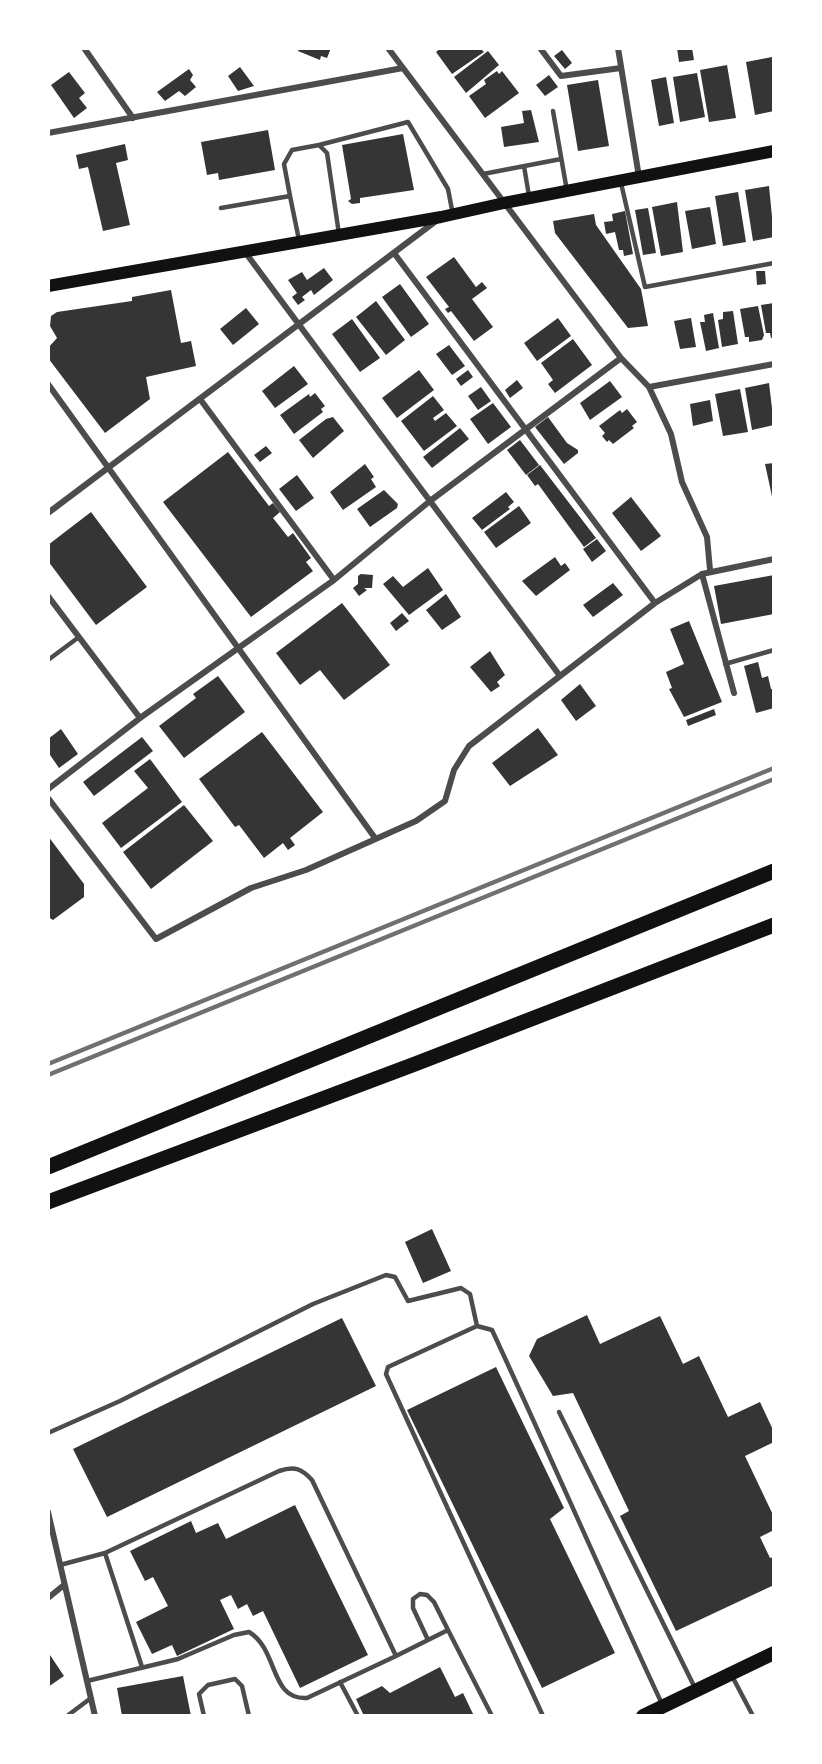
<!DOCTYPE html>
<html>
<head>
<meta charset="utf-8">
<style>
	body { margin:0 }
	#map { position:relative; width:822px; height:1764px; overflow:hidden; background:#fff; font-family:"Sofia Sans Condensed",sans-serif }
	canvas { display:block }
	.frame { position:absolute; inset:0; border:50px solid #fff; pointer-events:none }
</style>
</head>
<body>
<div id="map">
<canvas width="822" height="1764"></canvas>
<div class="frame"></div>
</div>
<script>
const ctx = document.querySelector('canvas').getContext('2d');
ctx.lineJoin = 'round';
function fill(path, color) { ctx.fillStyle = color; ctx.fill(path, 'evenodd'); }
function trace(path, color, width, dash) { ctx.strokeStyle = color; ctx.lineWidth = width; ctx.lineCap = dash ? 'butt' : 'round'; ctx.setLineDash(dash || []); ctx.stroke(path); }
fill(new Path2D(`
	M299,48H331L327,58L321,56L320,60L298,51Z
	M441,48H485L482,50L484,52L452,74L436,52Z
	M677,48H692L694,60L679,62Z
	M562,50L572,63L565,69L554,56Z
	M488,51L499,65L466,93L454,77Z
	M772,57L774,111L755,115L746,62Z
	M727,65L736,118L709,122L700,70Z
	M240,67L254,86L238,91L228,76Z
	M189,69L193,75L190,80L196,87L185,96L179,91L165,101L157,92Z
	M497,71L499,74L502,71L519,93L485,118L469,96L486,84L484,80Z
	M69,72L85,93L79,98L87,108L74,118L51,85Z
	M697,73L705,117L680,122L673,77Z
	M549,75L558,87L545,96L536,85Z
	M666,77L674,123L659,126L651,80Z
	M598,80L609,146L578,151L567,85Z
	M531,110L539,142L504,147L501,127L524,123L522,111Z
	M268,130L275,170L219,180L218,173L207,175L201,142Z
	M403,134L414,190L360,198V203L352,204L348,201L351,199L342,145Z
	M125,144L128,160L116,163L130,225L103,231L88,167L79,169L76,155Z
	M769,186L774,237L753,241L745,190Z
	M738,192L746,242L723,246L715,196Z
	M677,202L683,252L661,256L652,207Z
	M710,207L716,244L692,249L685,211Z
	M648,208L656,253L643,255L635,210Z
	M625,211L633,254L624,256L623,250H619L615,232L606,234L604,222L613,221L612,214Z
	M594,214L596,225L641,289L648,326L628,328L555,233L553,221Z
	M454,257L476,287L482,282L487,288L472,299L493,327L474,341L451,311L448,313L445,309L449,307L426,277Z
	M324,268L333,280L314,295L311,290L302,297L305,300L298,305L292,297L297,293L288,280L302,272L307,280Z
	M756,271H765L766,284L757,285Z
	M400,284L429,324L411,337L382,297Z
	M171,290L181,343L191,341L196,366L146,377L150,399L105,433L48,358V348L57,338L50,326L51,316L57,312L132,301V297Z
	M376,301L405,340L386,355L356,317Z
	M774,303V338H771L770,333H766L761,305Z
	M758,306L764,335L762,340L749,342V337H745L740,309Z
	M246,308L259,324L233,345L220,329Z
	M733,311L738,344L722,347L718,320L723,319V312Z
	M713,313L719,348L706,351L700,322H705L704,315Z
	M558,318L571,336L537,361L524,343Z
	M691,318L696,347L680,349L674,321Z
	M352,319L380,358L360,372L332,334Z
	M573,339L592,365L555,393L548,384L553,380L541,363Z
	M449,345L465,366L452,375L436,354Z
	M294,366L308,384L275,408L262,391Z
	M419,370L434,390L397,418L382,398Z
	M468,370L473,377L461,386L456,379Z
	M517,380L523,388L510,398L505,390Z
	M610,381L622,397L590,420L580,403Z
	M769,383L774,425L752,430L745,388Z
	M481,387L491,401L478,410L468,396Z
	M740,389L748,432L723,436L715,394Z
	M315,393L325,406L321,409L323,412L294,434L280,415L309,394L310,397Z
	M433,396L444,410L433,418L435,421L446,413L457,426L424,451L401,421Z
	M710,400L713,421L693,426L690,404Z
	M493,403L511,427L488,444L470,419Z
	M627,409L637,422L632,426L634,428L613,444L609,440L607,442L602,436L605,433L599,426L620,410L622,413Z
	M333,417L344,431L313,458L299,440L326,419Z
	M548,417L567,443L578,450V453L564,464L535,427Z
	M460,428L469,439L432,468L423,457Z
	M520,440L539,465L526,475L507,450Z
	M266,446L272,453L260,462L254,455Z
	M228,452L269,506L273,503L280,512L273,518L288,537L293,533L311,558L306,562L313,571L251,617L163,502Z
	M774,463V501H773L765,464Z
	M365,464L374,477L371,479L376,487L343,510L330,492Z
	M540,465L596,538L584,547L538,484L535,486L527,475Z
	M297,475L314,498L296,511L279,489Z
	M384,490L398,504L397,508L370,527L357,509Z
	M506,492L514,502L508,507L510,509L482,530L472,518Z
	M631,497L661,536L641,551L612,513Z
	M519,506L531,523L496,548L484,532Z
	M91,512L147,587L96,625L48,561V545Z
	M597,539L606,551L592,562L583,549Z
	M555,557L561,566L565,563L570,570L536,596L522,581Z
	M428,568L443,590L409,615L383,584L393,576L403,587Z
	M361,574L373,575L372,588H364L367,590L359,596L353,588L358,584V576Z
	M774,575V614L721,624L714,586Z
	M613,583L623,595L593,617L583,605Z
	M446,594L461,617L442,630L426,610Z
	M342,603L390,665L344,700L320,670L300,685L276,653Z
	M402,613L409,621L396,631L390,623Z
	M689,621L722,702L684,717L669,689L672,688L666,672L684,664L670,629Z
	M490,651L505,675L497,682L500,686L491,692L470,667Z
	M758,662L762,678L768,676L771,689H774V708L756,713L744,666Z
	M218,676L245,712L184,758L159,726L196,698L193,694Z
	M580,684L596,706L576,721L561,700Z
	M714,709L716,715L688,726L686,720Z
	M538,728L558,755L510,786L492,763Z
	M61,729L78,754L59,768L48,752V739Z
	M262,732L323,812L290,838L295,845L288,850L283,843L264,858L239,825L235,827L199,779Z
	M142,737L153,751L94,796L83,782Z
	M150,759L182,802L121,848L102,823L148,788L134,771Z
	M184,805L213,841L151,889L123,852Z
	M48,836L84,884V897L53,920L48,917Z
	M432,1229L451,1271L423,1283L405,1242Z
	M587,1315L600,1344L660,1316L683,1364L699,1356L728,1417L760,1402L774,1432V1442L745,1456L774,1517V1530L760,1537L770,1558L774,1557V1585L676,1631L620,1516L629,1511L573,1393L553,1396L529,1356L537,1339Z
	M342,1318L376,1386L107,1517L73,1449Z
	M496,1367L564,1508L550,1519L615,1653L542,1688L407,1410Z
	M295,1505L368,1655L300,1688L263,1611L253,1616L247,1604L238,1609L231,1595L220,1600L234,1629L177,1656L172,1645L152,1654L136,1622L168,1606L153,1577L145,1581L130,1551L191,1521L196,1533L218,1523L226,1539Z
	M48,1652L64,1676L48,1687Z
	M440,1667L455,1697L463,1693L474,1716H364L356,1699L382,1686L390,1693Z
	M183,1676L191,1716H122L117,1688Z`), '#353535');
trace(new Path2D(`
	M553,111L567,191
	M319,145L408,122L448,189L453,215
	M524,166L529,196
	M483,174L561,159
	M621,183L645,287L774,263
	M290,196L284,164L292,150L319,145L327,153L339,234
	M221,208L290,196L299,240
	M48,660L79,637
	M725,664L774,650
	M559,1412L695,1688
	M48,1433L120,1401L313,1304L386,1275L395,1277L408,1301L461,1288L470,1294L477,1326
	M105,1553L142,1667
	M60,1565L105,1553L279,1471C294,1466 301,1468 312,1480L396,1656L448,1630L492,1716
	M428,1640L413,1608V1599L420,1594L427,1595L434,1602L448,1630
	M732,1676L753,1716
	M87,1681L178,1659L234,1635L249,1632C279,1650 269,1700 307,1698L396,1656
	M340,1682L358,1716
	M67,1716L91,1698
	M204,1716L199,1694L208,1685L235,1679L242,1686L249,1716
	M543,1716L386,1374L388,1367L477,1326L492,1330C550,1455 604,1580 662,1704`), '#4c4c4c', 4.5);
trace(new Path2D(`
	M84,48L133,118
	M388,48L621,358L649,387L671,434L682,482L707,537L710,570
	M540,48L561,76L621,68
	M618,48L639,177
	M48,133L403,68
	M245,252L560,676
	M394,253L655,603
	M48,384L375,838
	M649,387L774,364
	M200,399L334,580
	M48,513L436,221
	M702,574L734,693
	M48,596L140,718
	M48,789L140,718L334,580L430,501L621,358
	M48,798L156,939L251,888L306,870L416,821L445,801L454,770L469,746L655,603L702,574L774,559
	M48,1512L95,1716
	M48,1598L64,1585`), '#4c4c4c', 6);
trace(new Path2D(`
	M48,286L441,217L504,203L774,151`), '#111', 12);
trace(new Path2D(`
	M643,1716L774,1653`), '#111', 14);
trace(new Path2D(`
	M48,1167L774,871
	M48,1202L415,1064L774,925`), '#111', 15);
trace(new Path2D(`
	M48,1064L774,768
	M48,1075L774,779`), '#707070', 4.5);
</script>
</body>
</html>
